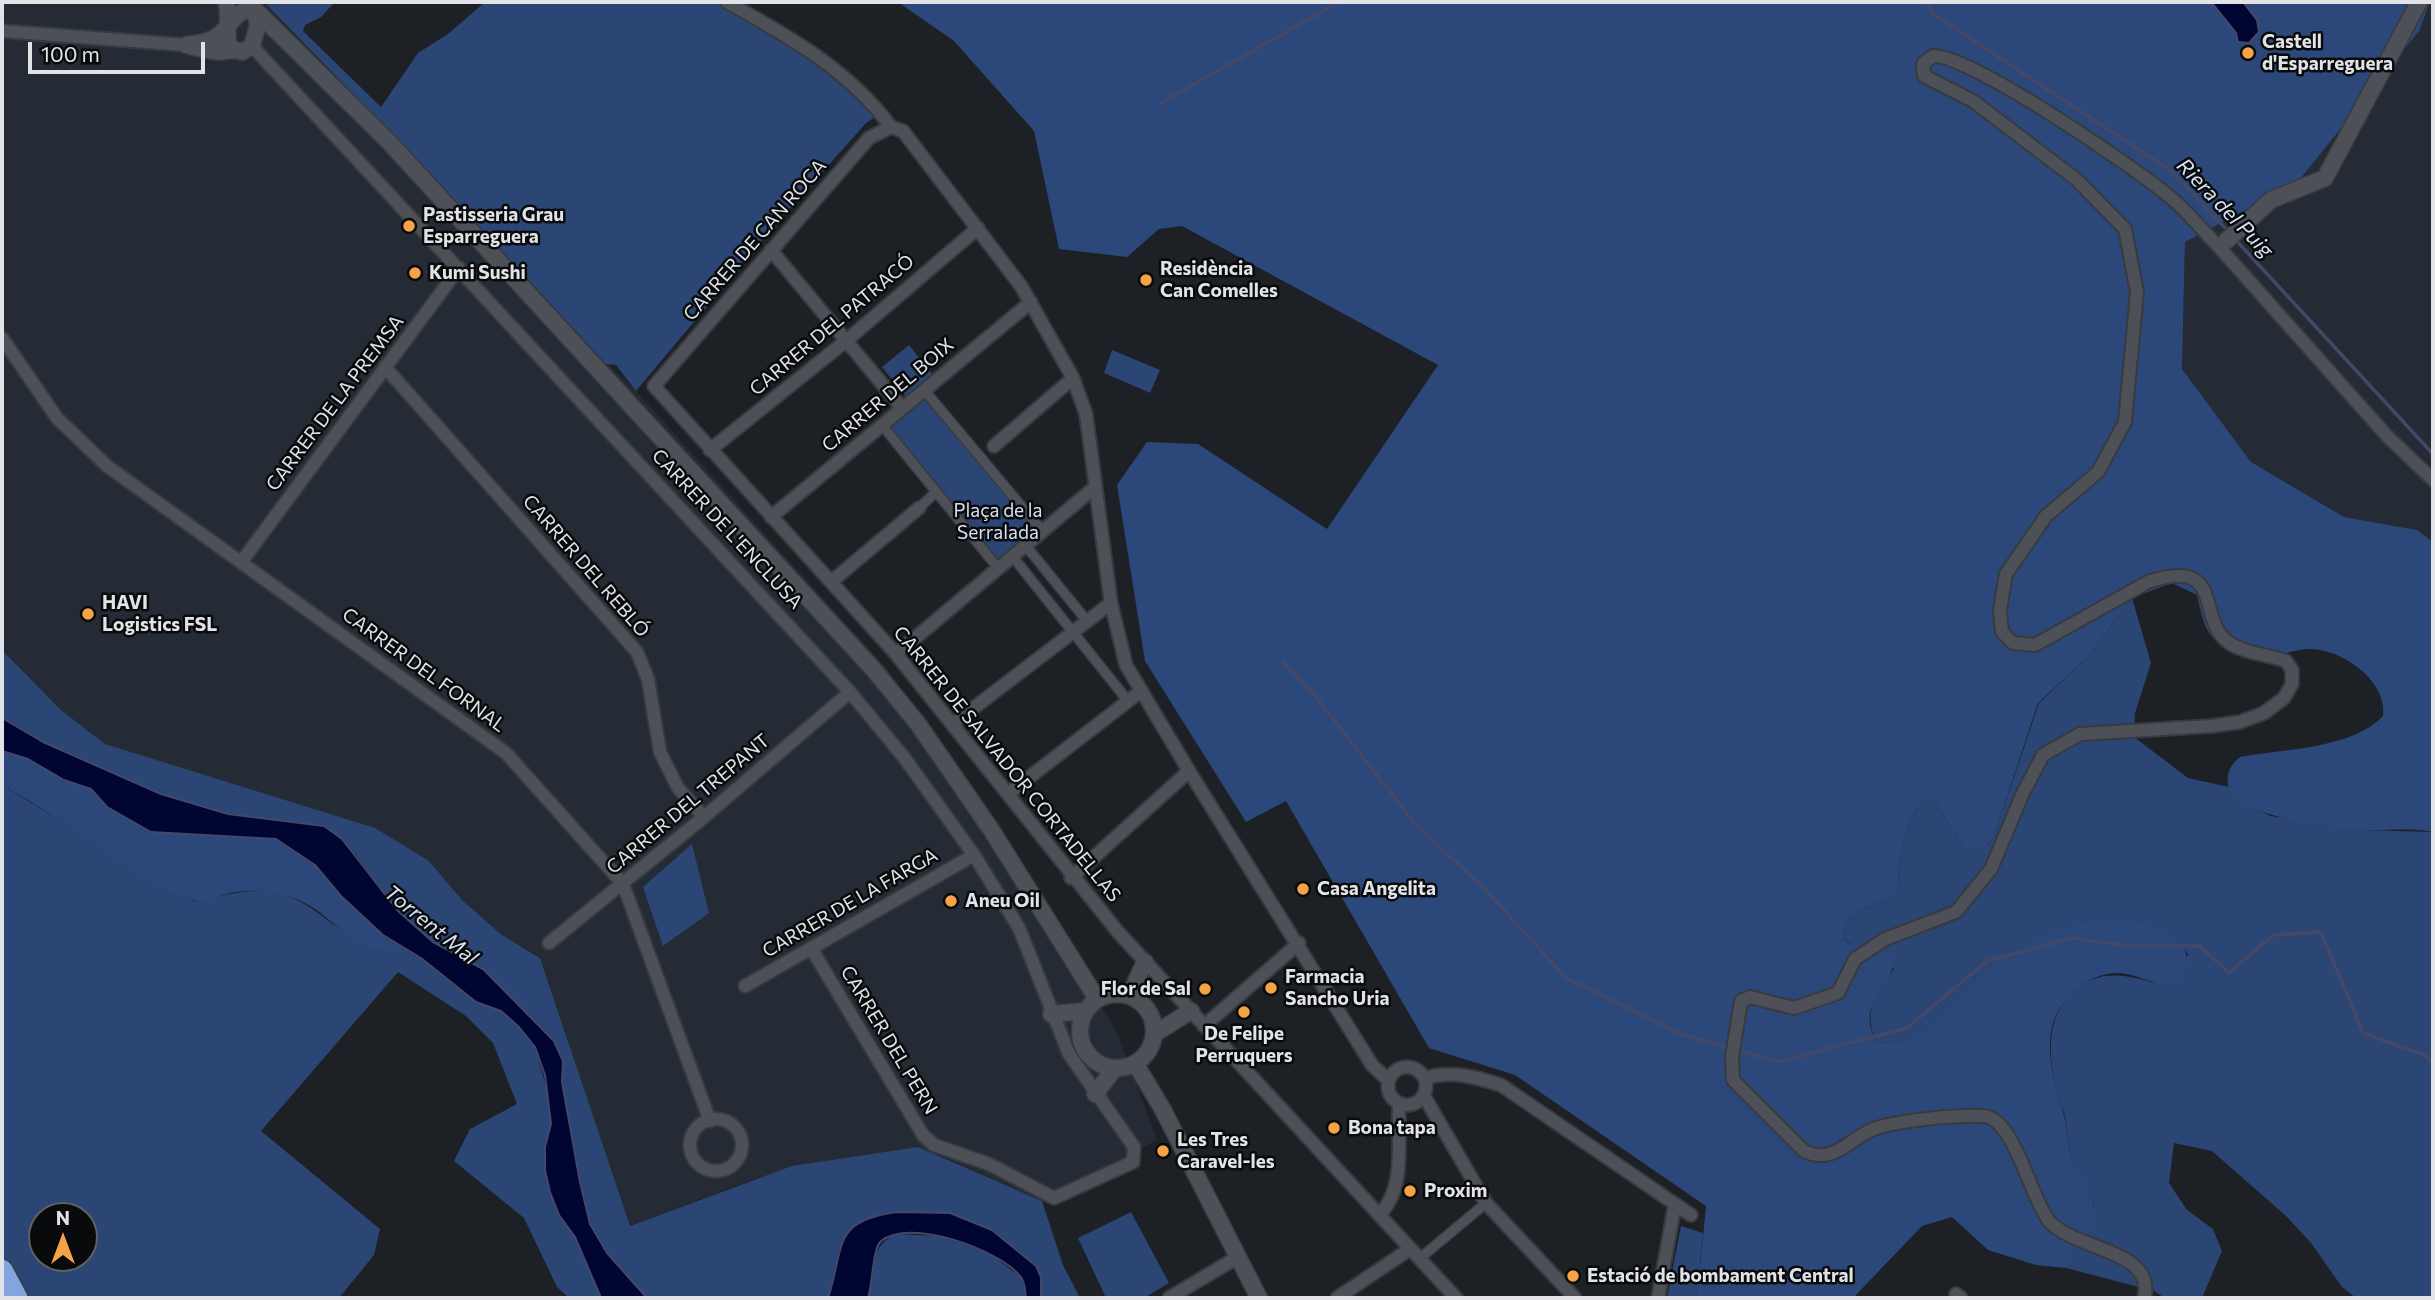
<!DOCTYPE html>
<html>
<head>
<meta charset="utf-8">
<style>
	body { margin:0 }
	#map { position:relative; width:2435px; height:1300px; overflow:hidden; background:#1d2025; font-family:Commissioner,sans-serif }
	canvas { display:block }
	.frame { position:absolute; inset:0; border:4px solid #e1e3e7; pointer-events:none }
	.north { position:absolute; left:28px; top:1202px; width:70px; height:70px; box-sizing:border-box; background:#080a0c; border:2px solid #5f6164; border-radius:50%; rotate:0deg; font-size:19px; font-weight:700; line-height:28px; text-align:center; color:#e1e3e7 }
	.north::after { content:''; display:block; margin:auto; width:24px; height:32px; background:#f5a346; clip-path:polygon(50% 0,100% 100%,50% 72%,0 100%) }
	.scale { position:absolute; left:28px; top:42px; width:177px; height:32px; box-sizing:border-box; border:4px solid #e1e3e7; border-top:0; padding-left:9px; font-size:21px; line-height:24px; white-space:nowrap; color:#e1e3e7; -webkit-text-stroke:5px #080a0c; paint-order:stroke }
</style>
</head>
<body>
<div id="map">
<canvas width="2435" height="1300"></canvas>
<div class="frame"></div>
<div class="north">N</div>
<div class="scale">100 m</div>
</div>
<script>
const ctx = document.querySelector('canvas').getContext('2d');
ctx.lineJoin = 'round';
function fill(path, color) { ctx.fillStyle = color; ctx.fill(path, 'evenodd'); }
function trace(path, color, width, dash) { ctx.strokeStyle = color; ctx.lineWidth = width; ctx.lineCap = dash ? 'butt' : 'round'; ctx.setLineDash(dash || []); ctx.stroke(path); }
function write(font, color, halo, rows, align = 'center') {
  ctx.font = font + ' Commissioner,sans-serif'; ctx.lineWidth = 5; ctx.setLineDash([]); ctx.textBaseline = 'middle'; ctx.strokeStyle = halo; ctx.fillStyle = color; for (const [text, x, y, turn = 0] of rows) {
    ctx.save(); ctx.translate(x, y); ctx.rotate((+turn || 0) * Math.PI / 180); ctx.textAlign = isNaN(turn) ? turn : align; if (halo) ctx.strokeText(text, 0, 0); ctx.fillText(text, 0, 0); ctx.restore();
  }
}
fill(new Path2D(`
	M2,2H264L286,22L418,160L575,332L636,391L887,669L1117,1032L1157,1140L1042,1201L918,1147L757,1178L629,1226L540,957L502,935L463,901L429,861L180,769L105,744L61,710L2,650Z
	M2430,2H2433V542L2417,530L2344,517L2251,462L2182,369L2185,242L2297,183L2419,31Z`), '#252b35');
fill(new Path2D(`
	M264,2H335L321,17L305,25L303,31L381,107L418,53L448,34L485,2H720L816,60L875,110V117L866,123L778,222L773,219L766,227L770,231L636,391L616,365L606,364L418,160Z
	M909,345L933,375L906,397L882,367Z
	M1112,350L1160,370L1150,393L1104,373Z
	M924,390L1043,532L998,568L882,425Z
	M2132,598L2151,663L2135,713L2134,737L2188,778L2229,787L2246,803L2270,816L2361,830L2433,832V1298H2356L2342,1287L2311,1243L2286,1216L2212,1151L2174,1143L2169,1183L2187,1210L2213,1229L2222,1251L2202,1298H2165L2154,1291L2066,1268L2094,1205C2086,1187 2074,1170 2070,1151C2067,1138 2067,1126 2064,1113C2051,1074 2039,1024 2073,992C2097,969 2125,974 2154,983L2188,955C2175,933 2159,929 2136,924C2083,913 2040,938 1998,966C1989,972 1978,977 1971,984C1943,1010 1922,1051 1877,1042C1862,1015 1875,991 1894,969L1843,939C1843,908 1876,907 1898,894C1898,863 1903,825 1923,801H1934L1965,849C1978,852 1984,849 1993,839L2039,703L2090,655Z
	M2,650L61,710L105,744L375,828L429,861L463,901L502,935L540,958L630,1226L792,1166L918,1147L1042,1201L1063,1265L1080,1298H1041L1036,1266L992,1230L950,1213L897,1212L840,1246L828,1298H647L607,1253L590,1224L580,1182L562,1082L563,1061L554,1041L483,969L433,942L398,911L356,855L324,826L228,814L161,794L43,742L2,718Z
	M2,785L193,901C219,897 246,888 273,892C323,901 343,949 395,954L383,935L421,958L476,1002L501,1011L519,1027L535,1047L550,1101L551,1125L545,1147V1170L550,1192L559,1215L575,1237L601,1298H569L557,1287L524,1218L454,1161L470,1129L517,1104L493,1043L466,1016L398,972L261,1131L380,1229L374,1255L339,1298H2ZM42,1216H84V1258H42Z
	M692,844L709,913L663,946L643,887Z
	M1131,1212L1169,1283L1144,1298H1106L1078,1238Z
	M1681,1226L1703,1233L1697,1298H1667Z
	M895,1234L937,1236L983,1249L1021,1277L1026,1298H868C878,1270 866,1250 895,1234Z`), '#2b4574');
fill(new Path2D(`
	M898,2H2430L2419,31L2297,183L2185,242L2182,369L2251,462L2344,517L2417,530L2433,542V832C2410,827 2386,831 2363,830C2334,828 2236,818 2228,785C2226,773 2231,764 2240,757C2283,749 2352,749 2383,716C2388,680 2340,647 2306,649C2292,650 2278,657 2263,659C2257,660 2249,656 2243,654C2207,643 2205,630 2197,595L2172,583L2132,598L2090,655L2038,703L1993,839C1984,849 1978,852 1965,849L1934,801H1923C1903,825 1898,863 1898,894C1876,907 1843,908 1843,939C1859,952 1880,943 1894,958C1893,990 1854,1002 1877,1042C1923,1051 1942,1008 1972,983C2022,941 2105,896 2168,934C2188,945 2190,959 2184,979C2162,994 2141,973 2118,973C2087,973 2059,999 2052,1027C2045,1057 2057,1088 2064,1116C2068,1132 2067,1148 2074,1163C2083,1185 2100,1203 2094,1227L2084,1233L2066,1268L2036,1265L1988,1250L1952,1217L1922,1226L1853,1298H1697L1706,1206L1515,1075L1429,1048L1286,801L1246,822L1145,661L1117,485L1147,442L1198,444L1327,529L1438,365L1182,226L1159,229L1127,257L1059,249L1034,131L954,41Z
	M2,751L28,759L64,780L91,789L107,807L225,834L276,839L315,865L341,896L383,935L396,954C343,949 337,915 296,899C273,890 247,888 223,895C213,898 203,903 192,900C158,890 129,867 100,847C68,825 36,804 2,785Z`), '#2c487a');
const water = new Path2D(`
	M2211,2H2243L2257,20L2259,32L2249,43L2238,42L2236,33Z
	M2,718L43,742L161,794L228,814L324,826L342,839L398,911L433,942L483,969L554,1041L563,1061L562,1082L580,1182L590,1224L607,1253L647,1298H601L575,1237L559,1215L550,1192L545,1170V1147L551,1124L545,1075L535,1047L519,1027L501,1011L476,1002L421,958L383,935L341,896L315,865L276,839L151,832L107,807L91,789L64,780L28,759L2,751Z
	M897,1212L950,1213L992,1230L1036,1266L1041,1277V1298H1026C1025,1292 1025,1282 1021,1277C1000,1250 910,1217 881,1241C872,1250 873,1284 868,1298H828C845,1246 831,1221 897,1212Z`);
fill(water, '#000531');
trace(water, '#444868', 2);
trace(new Path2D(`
	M1926,2L1935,15L2171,171L2229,232
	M1161,103L1339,2
	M2234,238L2433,454
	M1283,662L1313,693L1415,824L1483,887L1566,978L1680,1034L1730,1048
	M1737,1050L1778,1062L1907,1028L1987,961L2072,938L2121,945L2200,946L2229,973L2273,935L2321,932L2363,1033L2424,1055L2433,1062`), '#444868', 3.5);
const pedestrian = new Path2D(`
	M924,390L1043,532
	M882,425L998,568
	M919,508L936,492
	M1026,546L1087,621
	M1013,557L1128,701
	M1419,1259L1486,1203`);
const minor = new Path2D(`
	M727,2C788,36 849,70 891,127
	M2,31L186,45
	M252,46L850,692L906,760L974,855L1019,928L1069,1054L1134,1147L1133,1162L1054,1198L989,1164L934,1145L923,1135L811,948
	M891,127L869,138L654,386L896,654L1118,932L1456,1298
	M891,127L903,131L1021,286L1073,378L1086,414L1111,603L1126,665L1189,771L1372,1065L1388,1080
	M2223,243L2219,247L2387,436L2433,480
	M771,250L902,408
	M2,338L57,418L107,466L506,753L623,884L710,1121
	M385,367L637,652L648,679L660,752L678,788L704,817
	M994,446L1073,378
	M710,450L847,340L978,228
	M771,517L1031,302
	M242,561L459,268
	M831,582L919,508
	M896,654L1094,488
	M954,723L1111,603
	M1009,793L1141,691
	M1071,878L1189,771
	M549,943L704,817L850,692
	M745,986L974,855
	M1204,1026L1299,943
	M1388 1086a19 19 0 1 1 38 0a19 19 0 1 1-38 0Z
	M1425,1078C1452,1070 1475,1077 1501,1085L1691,1215
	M1424,1096L1486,1203L1575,1298
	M690 1145a26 26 0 1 1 52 0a26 26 0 1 1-52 0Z
	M1379,1215C1407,1188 1397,1139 1399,1104
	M1956,1294L1961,1298
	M1169,1298L1238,1257
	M1337,1298L1410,1249
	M1658,1298L1675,1204
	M2144,1298C2157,1250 2074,1250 2049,1221C2030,1197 2014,1117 1983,1116C1956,1115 1902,1120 1876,1128C1850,1137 1834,1166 1804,1151L1733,1080L1732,1057L1741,1001L1750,997L1794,1008L1838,993L1855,959L1885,939L1956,912L1991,869L2022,795L2043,755L2080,734L2212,726L2240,722L2264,713L2284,698L2292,684V670L2286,661C2267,654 2245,654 2228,642C2196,619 2226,556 2148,582L2035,645L2013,643L2002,632L2000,610L2006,574L2046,516L2098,472L2125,422L2137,292L2125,229L2077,180L1973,101L1924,76L1923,64L1933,56C1969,54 2137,169 2170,197C2188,212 2203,231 2219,247`);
const tertiary = new Path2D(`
	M247,2L389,142L874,670L918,724L992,831L1097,999
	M186,45C195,43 206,43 214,38C233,27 230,14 253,7L258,24L252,46L242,52L230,48C224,33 231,17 226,2
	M192,47L218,52L234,50
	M2226,241L2271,200L2325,178L2419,2
	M1080 1031a37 37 0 1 1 74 0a37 37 0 1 1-74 0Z
	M1129,996L1145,962
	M1051,1014L1085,1011
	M1154,1034L1191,1011
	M1135,1063L1163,1110L1259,1298
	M1095,1094L1115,1068`);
const motorway = new Path2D(`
	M2,1270L17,1298`);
trace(pedestrian, '#373a3e', 12);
trace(minor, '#373a3e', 16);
trace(tertiary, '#373a3e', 19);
trace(motorway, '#373a3e', 24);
trace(pedestrian, '#4d5056', 9);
trace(minor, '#4d5056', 12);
trace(tertiary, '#4d5056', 16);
trace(motorway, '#83a4dc', 21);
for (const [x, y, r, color] of [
	[2248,53,7,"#f5a346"],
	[409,226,7,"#f5a346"],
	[415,273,7,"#f5a346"],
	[1146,280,7,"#f5a346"],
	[88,614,7,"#f5a346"],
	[1303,889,7,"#f5a346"],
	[951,901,7,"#f5a346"],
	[1271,988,7,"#f5a346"],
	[1205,989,7,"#f5a346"],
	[1244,1012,7,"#f5a346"],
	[1334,1128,7,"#f5a346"],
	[1163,1151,7,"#f5a346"],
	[1410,1191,7,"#f5a346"],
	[1573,1276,7,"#f5a346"]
]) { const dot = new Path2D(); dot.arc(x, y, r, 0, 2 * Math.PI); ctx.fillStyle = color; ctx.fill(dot); trace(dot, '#080a0c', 2.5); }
write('bold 19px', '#e1e3e7', '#080a0c', [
	["Castell",2262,42],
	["d'Esparreguera",2262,64],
	["Pastisseria Grau",423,215],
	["Esparreguera",423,237],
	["Residència",1160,269],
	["Can Comelles",1160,291],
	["Kumi Sushi",429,273],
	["HAVI",102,603],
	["Logistics FSL",102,625],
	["Casa Angelita",1317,889],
	["Aneu Oil",965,901],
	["Farmacia",1285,977],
	["Sancho Uria",1285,999],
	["Flor de Sal",1191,989,"right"],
	["De Felipe",1244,1034,"center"],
	["Perruquers",1244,1056,"center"],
	["Bona tapa",1348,1128],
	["Les Tres",1177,1140],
	["Caravel-les",1177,1162],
	["Proxim",1424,1191],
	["Estació de bombament Central",1587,1276]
], 'left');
write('19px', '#e1e3e7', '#080a0c', [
	["CARRER DE CAN ROCA",755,240,-49],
	["CARRER DEL PATRACÓ",832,325,-40],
	["CARRER DEL BOIX",888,395,-40],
	["CARRER DE LA PREMSA",335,403,-53],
	["CARRER DE L'ENCLUSA",727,529,47],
	["CARRER DEL REBLÓ",586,566,49],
	["CARRER DEL FORNAL",424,670,36],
	["CARRER DE SALVADOR CORTADELLAS",1007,764,51],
	["CARRER DEL TREPANT",688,804,-40],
	["CARRER DE LA FARGA",850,903,-30],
	["CARRER DEL PERN",889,1040,59]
]);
write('19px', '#d7e0f0', '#080a0c', [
	["Plaça de la",998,511],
	["Serralada",998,533]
]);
write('italic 21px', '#d9e3f3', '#080a0c', [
	["Riera del Puig",2225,208,46],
	["Torrent Mal",431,925,39]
]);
</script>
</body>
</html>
